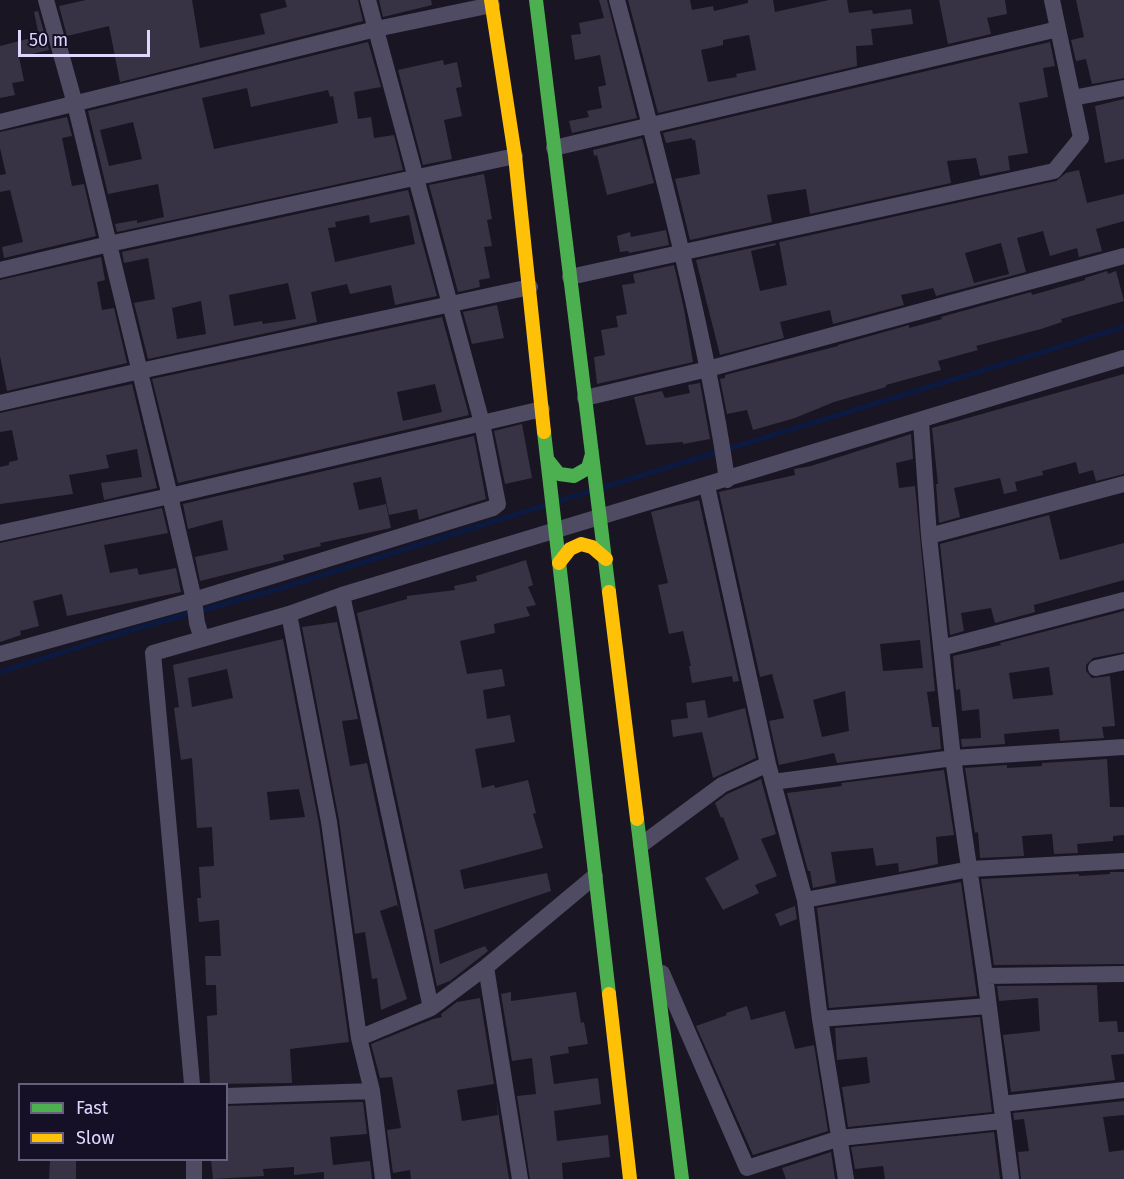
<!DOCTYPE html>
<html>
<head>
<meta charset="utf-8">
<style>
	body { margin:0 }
	#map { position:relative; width:1124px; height:1179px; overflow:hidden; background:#191522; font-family:"Fira Sans",sans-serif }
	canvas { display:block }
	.legend { position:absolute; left:18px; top:1083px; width:210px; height:78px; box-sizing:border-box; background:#161027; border:2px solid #66607d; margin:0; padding:8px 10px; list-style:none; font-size:18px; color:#dfd7fe }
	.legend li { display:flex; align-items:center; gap:12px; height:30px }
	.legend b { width:30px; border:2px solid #66607d }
	.scale { position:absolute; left:18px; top:30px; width:132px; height:27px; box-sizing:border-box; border:3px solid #dfd7fe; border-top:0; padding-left:8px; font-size:18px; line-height:21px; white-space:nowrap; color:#dfd7fe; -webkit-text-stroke:4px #161027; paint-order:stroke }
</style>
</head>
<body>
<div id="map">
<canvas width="1124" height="1179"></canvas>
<ul class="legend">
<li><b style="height:8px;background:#4caf50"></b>Fast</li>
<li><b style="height:8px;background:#ffc107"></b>Slow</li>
</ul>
<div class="scale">50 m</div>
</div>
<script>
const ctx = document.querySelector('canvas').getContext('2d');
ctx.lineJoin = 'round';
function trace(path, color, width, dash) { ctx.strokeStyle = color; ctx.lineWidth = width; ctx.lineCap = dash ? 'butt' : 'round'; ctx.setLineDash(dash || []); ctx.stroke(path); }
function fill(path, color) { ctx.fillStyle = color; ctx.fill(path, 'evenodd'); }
trace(new Path2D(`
	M601,488L1124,327
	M558,501L592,491
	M0,672L132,630L281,588L546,505`), '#0c1a42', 5);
fill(new Path2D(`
	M86,0H192L200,48L265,34L260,14L287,7L285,0H358L363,21L120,82L109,26L67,36L59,6Z
	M379,0H431L432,5L383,17Z
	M599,0H607L637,118L572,133L569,121L589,117L587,111L602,108L598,87L606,85L600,55L575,60L571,35L581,34L579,23L604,18Z
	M628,0H690L692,10L713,6L714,11L748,3V0H773L775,12L829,0H847L849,13L872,10L873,14L911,9L913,24L871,29L873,45L856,46L857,66L658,113ZM749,35L756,70L736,74L737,77L708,82L701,50L723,45V40Z
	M939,0H1005L1007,14L987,18L991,34L948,44Z
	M1076,0H1124V78L1092,84L1086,59L1076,61L1071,40L1084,37Z
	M38,11L49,50L19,57L24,81L12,83L15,95L0,98V46L39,36L34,12Z
	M368,42L381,87L354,92L358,119L371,117L374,138L394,135L403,170L117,232L115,224L137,220V223L164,217L158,184L108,194L88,111ZM247,88L251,107L328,90L330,97L333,96L338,123L214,149L202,98ZM133,122L142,159L109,166L100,130Z
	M1050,42L1055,66L1043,68L1048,97L1019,103L1028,153L1008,156L1010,170L980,176L976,158L947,161L951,183L810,214L806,189L767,195L772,222L690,240L675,179L700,174L695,140H692V138L666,143L663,133Z
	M443,60L444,65L457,62L462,87L456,88L462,116L444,120L452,159L423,165L398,70Z
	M1124,99V159L1105,163L1095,106Z
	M67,117L72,136L62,138L72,186L84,184L96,236L4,258L2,247L23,242L10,190L0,192V175L6,174L0,148V132Z
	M642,138L654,183L607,195L597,155L594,156L593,150Z
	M1079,170L1087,203L1124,194V221L1096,229L1102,251L1079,257L1077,248L1050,256L1043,231L1017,238L1026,272L936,296L933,288L901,295L904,305L833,324L830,310L780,322L784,338L720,355L696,260L775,243L776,245L751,251L760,291L787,285L779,242L1056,181L1066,173ZM1001,243L1009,274L974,283L965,253Z
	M484,174L492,219L487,220L492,246L484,247L490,278L479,280L480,287L458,292L429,185Z
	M408,190L437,296L395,305L391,285L350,294L347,284L311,292L317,322L148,359L134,303L155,299L148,258L124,263L122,252ZM369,215L370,223L409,215L415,244L335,262L328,228L336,227L335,222ZM288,283L296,319L263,324L262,321L234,326L229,295ZM201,301L206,334L177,339L172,308Z
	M666,230L669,245L629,253L628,251L620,252L617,236L630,232L631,237Z
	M101,257L105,280L97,282L102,310L114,308L127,363L7,391L0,356V280Z
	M674,265L684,309L693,362L597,384L594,357L605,355L601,330L618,327L616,316L627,314L622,285L635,283L633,274Z
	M1107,271L1108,274L1116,271L1124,301L1061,319L1062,322L1041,329L976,346L978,350L938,361L941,370L886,385V387L834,402L795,418L753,430L747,410L727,414L720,379L725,378V375L838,346V345L909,325V328L942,319L941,317L1031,292L1032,295L1085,280V278Z
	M497,305L504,338L472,344L463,312Z
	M442,317L469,415L178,483L152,379ZM435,384L442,412L403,421L397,392Z
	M1124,374V474L1096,481L1093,470L1079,474L1076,462L1042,471L1043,475L1015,482L1017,491L1004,494L1000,478L954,488L960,517L939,523L936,484H938L932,428Z
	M700,383L710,439L683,444V442L646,445L634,397L662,391L665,398L690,393L688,385Z
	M132,384L157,488L104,500L101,483L142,477L137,449L106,455L109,468L69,475L73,494L0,504V467L9,465V462L18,460L12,430L0,432V413Z
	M522,424L532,478L505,484L494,431Z
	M911,434L913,459L896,463L899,488L915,486L935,691L927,692L932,727H939L941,749L837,763L834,753L779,765L769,721L784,718L772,674L760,677L719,492L795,475L794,469L811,466ZM920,640L923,668L883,671L880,644ZM845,691L849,731L822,737L813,700Z
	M474,436L486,499L419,520L417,509L389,515L381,477L353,483L359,510L386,504L391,528L320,543L321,546L283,555L284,560L200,581L195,557L228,550L222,520L188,529L183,504Z
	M699,500L739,681L733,682L732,676L692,683L689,666H691L683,631L669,634L658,585L668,583L651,512Z
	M162,508L168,533L104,545L110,573L137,568L139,575L176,568L181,592L67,616L62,594L33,601L39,626L20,631L21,635L0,642V543Z
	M1049,515L1060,560L1124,543V580L1034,605L1035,612L995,623L991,608L961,613L964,631L950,635L940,544Z
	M526,560L533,585L528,587L536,605L526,607L530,616L494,624L495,633L460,641L467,674L502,669L505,686L483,690L487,719L510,715L515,742L475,749L482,788L494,785L495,788L528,780L536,813L533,814L543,848L460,870L464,889L547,873L551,891L434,930L440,964L485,946L488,951L450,981L437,986L357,613L407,599V596L455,590L454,586L477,581L476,576Z
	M1124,611V652L1093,658L1086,665V671L1092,678L1110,676L1115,726L1102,727L1104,738L1060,741L1059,729L1004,734L1005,744L962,747L961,739L981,738L979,709L962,711L960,689L956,690L953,656L1001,645L1000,643ZM1049,667L1053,695L1013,699L1009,673Z
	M337,622L358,719L342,721L350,766L367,763L399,911L397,905L380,911L407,999L381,1010L377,978L372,979L365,932L355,934L339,820L302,627Z
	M283,639L319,824L349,1042L290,1049L292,1083L210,1084L207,1016L217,1015L216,985H206L205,956H221L219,920L199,922L197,898H201L199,867L214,866L212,827L197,828L192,758L181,760L174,708L179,707L173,665ZM227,669L233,698L192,707L188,678ZM299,789L305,817L270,820L267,792Z
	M705,700L708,718L745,708L756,758L713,778L702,732L673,737L671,720L688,718L686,703Z
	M1107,759L1110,807H1124V835L1113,836V841L1077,844L1078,853L1054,854L1052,834L1022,836L1024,856L980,858L978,832L975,833L965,768L1007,765V768L1042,766V763Z
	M944,770L954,835L936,837L938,864L899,872L898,863L876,866L873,848L831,852L836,883L813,888L810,871H808L787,793L842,786L841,783Z
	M761,779L776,834L761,839L777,876L755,885L759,893L723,910L705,878L739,859L723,817L721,818L715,803L727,794Z
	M1110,872H1124V964L994,965L981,879L1079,874V876L1110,874Z
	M961,882L977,996L829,1008L817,908Z
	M795,906L797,919L780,926L775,914Z
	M1097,985L1099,1022L1117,1021L1118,1032H1124V1054L1111,1055L1115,1080L1011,1092L1003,1035L1040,1031L1038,998L999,1001L997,986Z
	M511,992V1001L576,992L581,1023L584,1022L588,1044L568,1047L569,1053L550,1056L554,1084L598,1078L601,1104L554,1111L557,1141L608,1135L610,1157L562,1163L563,1179H530L517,1096L536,1094L532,1058L512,1061L501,994Z
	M480,998L494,1084L457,1090L462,1121L498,1115L496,1098L509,1179H411L410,1170L393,1173L387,1130L401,1128L392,1077L380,1078L371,1044L433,1019L442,1017L441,1014L457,1002Z
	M747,1006L751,1020L785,1011L795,1049L814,1045L828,1131L753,1155L696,1026L727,1015L726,1013Z
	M980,1017L992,1112L848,1127L842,1087L870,1083L867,1057L837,1060L835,1028Z
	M1124,1101V1115L1103,1117L1109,1152L1124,1150V1179H1021L1018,1152L1029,1151L1024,1119L1014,1120L1013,1113Z
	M363,1102L367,1134L330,1137L333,1165L370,1161L372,1179H324V1172L294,1175V1167L263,1169L264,1176L213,1179L211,1160H226V1106Z
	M994,1132L1000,1179H885L883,1166L855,1169L851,1147Z
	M831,1152L835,1179H786L782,1168Z
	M50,1160H76V1179H49Z`), '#383344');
trace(new Path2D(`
	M46,0L75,104L170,496L194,600L197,623L202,639
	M617,0C644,101 671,203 694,305C707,363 719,421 727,480
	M1073,98L1124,88
	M0,122L376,29L492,5
	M554,148L1058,29
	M0,270L109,244L515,156
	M570,277L1054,171L1081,138L1052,0
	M585,398L708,369L1124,256
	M0,403L140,371L530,287
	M921,421L929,536L953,758L985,976L1011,1179
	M707,486L768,764L805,900L820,1019L846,1179
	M0,533L170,496L542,409
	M929,536L1124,484
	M342,595L431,1008
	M289,614L329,822L359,1038L372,1091L383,1179
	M941,648L1124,600
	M0,654L194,600L493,508L498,504L482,423L368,0
	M1096,668L1124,662
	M773,782L953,758L1124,747
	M641,845L722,785L768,764
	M805,900L970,869L1124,861
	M486,967L520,1179
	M662,973L747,1168L840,1138L1002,1121
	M985,976L1124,974
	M820,1019L988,1006
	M359,1038L431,1008L486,967L595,876
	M192,1084L153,653L289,614L342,595L1124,358
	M226,1096L372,1091
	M1002,1104L1124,1090
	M194,1160V1179`), '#4e4b62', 16);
trace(new Path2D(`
	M536,0L609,592
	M544,432L609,994
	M547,459L559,474L574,476L588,468L592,454
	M637,819L682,1179`), '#4caf50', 14);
trace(new Path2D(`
	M491,0L515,156L544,432
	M559,563L570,549L581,544L592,547L606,559
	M609,592L637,819
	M609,994L630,1179`), '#ffc107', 14);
</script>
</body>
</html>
